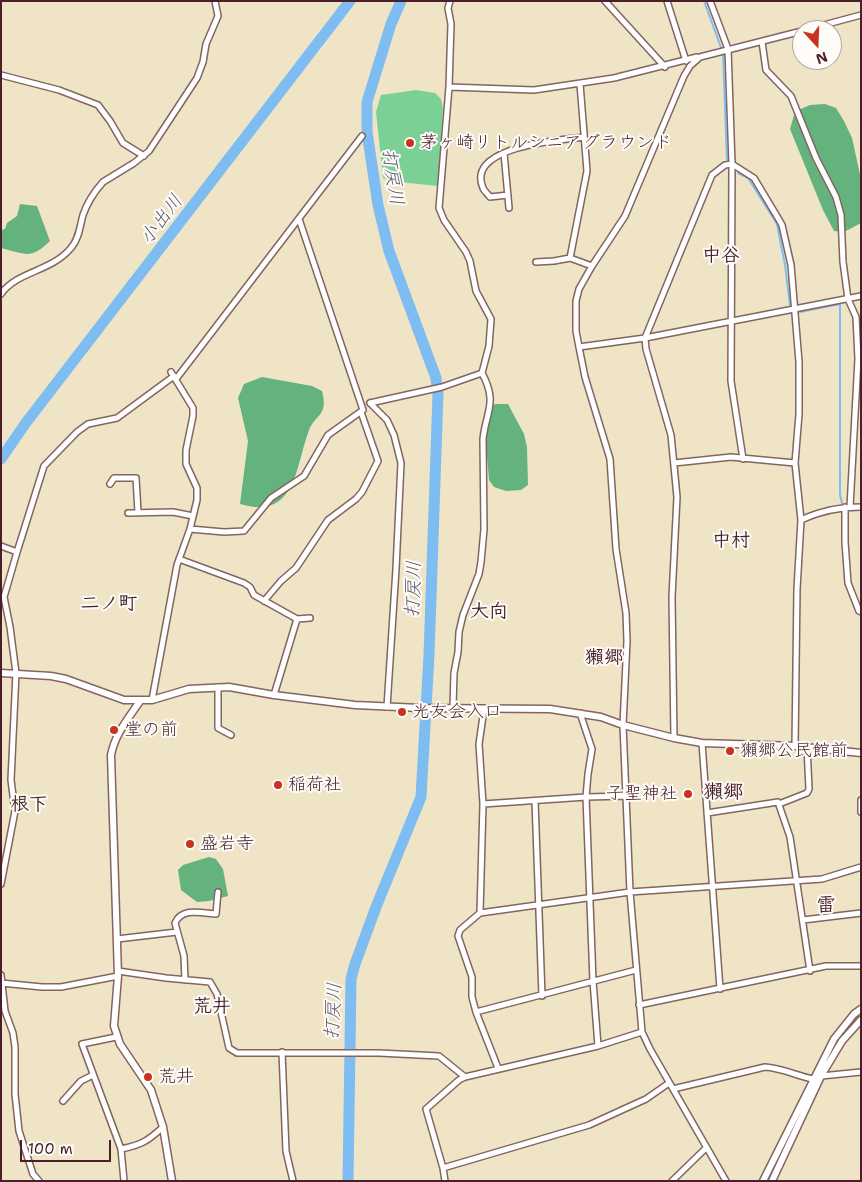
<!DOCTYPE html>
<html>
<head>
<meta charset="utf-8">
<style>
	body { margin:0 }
	#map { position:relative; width:862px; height:1182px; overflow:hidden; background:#f0e4c6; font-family:"Shantell Sans",sans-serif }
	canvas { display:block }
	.frame { position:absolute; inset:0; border:2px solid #4a1f2b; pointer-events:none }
	.north { position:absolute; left:792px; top:20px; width:50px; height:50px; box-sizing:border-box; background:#fdfcf7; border:1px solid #b5a4a5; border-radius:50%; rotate:160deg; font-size:14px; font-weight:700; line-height:20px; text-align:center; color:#4a1f2b }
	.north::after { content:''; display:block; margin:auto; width:18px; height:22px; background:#c8321e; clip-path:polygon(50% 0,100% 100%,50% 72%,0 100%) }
	.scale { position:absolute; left:20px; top:1140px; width:91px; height:22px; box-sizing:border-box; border:2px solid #4a1f2b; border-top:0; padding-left:6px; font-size:15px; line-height:18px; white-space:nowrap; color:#4a1f2b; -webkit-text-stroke:4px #fdfcf7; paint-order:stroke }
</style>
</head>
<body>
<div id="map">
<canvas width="862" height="1182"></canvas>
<div class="frame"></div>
<div class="north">N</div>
<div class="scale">100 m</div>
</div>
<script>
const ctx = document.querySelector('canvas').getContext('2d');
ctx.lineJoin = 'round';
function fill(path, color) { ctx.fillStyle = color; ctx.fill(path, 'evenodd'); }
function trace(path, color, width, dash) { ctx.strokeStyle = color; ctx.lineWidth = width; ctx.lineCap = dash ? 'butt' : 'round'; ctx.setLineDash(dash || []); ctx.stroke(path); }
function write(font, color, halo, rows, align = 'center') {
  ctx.font = font + ' "Shantell Sans","Klee One",sans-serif'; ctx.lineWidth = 4; ctx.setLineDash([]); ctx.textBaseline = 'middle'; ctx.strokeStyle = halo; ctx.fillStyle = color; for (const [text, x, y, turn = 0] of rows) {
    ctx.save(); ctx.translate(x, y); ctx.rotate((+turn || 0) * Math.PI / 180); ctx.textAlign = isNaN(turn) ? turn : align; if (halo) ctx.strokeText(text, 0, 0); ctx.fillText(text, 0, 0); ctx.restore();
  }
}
fill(new Path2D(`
	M416,90L435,93L441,99L443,108L438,186L390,181L383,178L376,112L381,95Z`), '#7bd195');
fill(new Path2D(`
	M825,104L836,108L844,121L852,138L861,179V223L844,232L834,231L823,210L790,129L794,115L801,109L810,105Z
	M20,204L37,206L50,241C31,260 25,254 1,248V230L5,229L7,223L17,216Z
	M262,377L312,386L322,391C329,417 314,414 308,433C295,470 295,520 240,504L248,441L238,398L244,384Z
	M495,404H508L524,434L527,447L528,485L521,490L506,491L494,487L489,480L486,444L490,408Z
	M209,857L216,859L223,869L228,896L209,901L197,902L181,890L178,870L183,865Z`), '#64b37e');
trace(new Path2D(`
	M704,1L723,53L727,160
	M738,173L748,178L777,224L785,265L790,305
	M800,312L840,304V495L842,503`), '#7dbdf1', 2);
trace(new Path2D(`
	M1,459L25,424L350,1
	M348,1181L351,979L355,964L376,907L421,797L429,655L438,394L436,378L389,251L378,205L367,132V102L391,24L401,1`), '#7dbdf1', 11);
const minor = new Path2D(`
	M450,1L448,8L451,24L449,87L439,208L444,220L466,252L470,261L476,291L491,319L489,346L482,373C498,403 486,411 483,439L484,529L481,562L479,574L463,615L459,632L458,652L454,673L453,707
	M605,1L665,67
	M667,1L686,61
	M710,1L728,49L732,164L731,381L743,459
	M805,30L861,15
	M762,42L766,70L791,96L816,158L836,197L841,215L843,262L848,299L856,317L858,359L850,507
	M1,75L59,90L98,105L110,121L123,143L144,156
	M449,87L534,90L614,78L697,57
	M504,153L509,208
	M508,195L490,197C488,194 484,191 483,188C465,146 561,140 584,137
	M570,258L587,171L580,84
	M536,262L554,261L570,258L592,266
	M1,294C17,271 51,272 71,248C79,239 80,226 83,215C87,203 95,191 103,182L134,163L149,151L197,78L203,62L206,44L218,16L215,1
	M579,347L645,338L861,296
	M176,379L362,136
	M370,403L387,420L394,435L401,463L396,569L387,707
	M370,403L442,387L482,373
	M674,463L731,457L795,463
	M110,484L114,478H136L138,512
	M845,507V542L848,583L859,611L861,612
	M128,513L173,512L193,516
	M801,520C820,511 840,507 861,507
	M190,529L224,532L244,531L271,498L304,476L328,435L363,410L299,219
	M1,546L17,552L4,597L10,627L16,673L11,780L15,811L1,884
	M17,552L44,466L77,432L88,424L117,418L174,376
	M179,559L244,583L250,587L254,595L297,619L310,618
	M264,601L281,581L296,568L328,520L356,499L362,492L378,461L361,412
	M218,687V728L231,735
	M274,695L297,619
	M152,700L177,565L190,529L197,500V488L186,464V450L193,416V408L171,372
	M580,713L592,749L588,774L586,797L593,981L598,1046
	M674,738L672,597L677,497L671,435L646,349L645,338L712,175L725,165L732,164L754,178L778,218L782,225L791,265L799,362V414L795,463L801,520L797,589L795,746
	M702,743L720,989
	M861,800V812
	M535,801L542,996
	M483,804L586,797L626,796
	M779,804L807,793L809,789L807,747
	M707,813L778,802L790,837L810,971
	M480,913L483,804L479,744L484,709
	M803,920L861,913
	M117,939L177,932
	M118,971L166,978L210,982L217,994L229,1048L237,1053H379L439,1056L465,1077
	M1,975L5,1011L13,1033L15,1047V1094L19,1131L33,1174L39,1181
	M185,980L184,956L175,923C182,907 202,913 216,914L218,892
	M1,983L42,987H61L118,976
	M639,1005L826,966H861
	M476,1012L636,970
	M116,1037L82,1044L121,1149L124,1181
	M282,1052L286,1151L293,1181
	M498,1068L476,1012L472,997V977L458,936L460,930L480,913L630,892L822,879L861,867
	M821,1076L861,1072
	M673,1089L765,1067C782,1068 797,1076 813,1079
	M63,1101L81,1081L93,1075
	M121,1149C141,1145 148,1141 163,1127
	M443,1168L589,1125L646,1099L669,1083
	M445,1181L443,1168L426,1109L459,1080L465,1077L598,1046L642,1032
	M672,1181L706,1148
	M726,1181L650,1049L642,1032L630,892L623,725L627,641L626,613L616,549L610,459L585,377L579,347L576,331V301L579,289L592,266L625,216L684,76L690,66L700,57L802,31`);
const tertiary = new Path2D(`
	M1,673L51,676L66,679L124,700H152L189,689L229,687L274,695L355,705L420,708L550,709L601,717L623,725L674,738L702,743L795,746L861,753
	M140,701C128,719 115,734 111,755L118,976L114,1026L120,1044L151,1090L163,1127L172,1181
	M763,1181L834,1039L854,1014L861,1009
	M772,1181L821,1076L842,1041L861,1020`);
trace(minor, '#846461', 8);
trace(tertiary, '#846461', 9);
trace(minor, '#fff', 5);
trace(tertiary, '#fff', 6);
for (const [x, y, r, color] of [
	[410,143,5,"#c8321e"],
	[402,712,5,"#c8321e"],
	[114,730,5,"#c8321e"],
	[730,751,5,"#c8321e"],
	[278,785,5,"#c8321e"],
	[688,794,5,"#c8321e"],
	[190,844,5,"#c8321e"],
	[148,1077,5,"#c8321e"]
]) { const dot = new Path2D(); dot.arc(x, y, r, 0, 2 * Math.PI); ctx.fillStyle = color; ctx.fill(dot); trace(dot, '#fdfcf7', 2); }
write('18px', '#4a1f2b', '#fdfcf7', [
	["茅ヶ崎リトルシニアグラウンド",420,143],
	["光友会入口",412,712],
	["堂の前",124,730],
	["獺郷公民館前",740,751],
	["稲荷社",288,785],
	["子聖神社",678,794,"right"],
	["盛岩寺",200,844],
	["荒井",158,1077]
], 'left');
write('italic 19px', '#5c5670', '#fdfcf7', [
	["打戻川",392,177,81],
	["小出川",162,220,-53],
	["打戻川",414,589,-88],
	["打戻川",334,1011,-87]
]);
write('bold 19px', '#4a1f2b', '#fdfcf7', [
	["中谷",721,256],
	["中村",731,541],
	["二ノ町",109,604],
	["大向",489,612],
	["獺郷",604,658],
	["根下",29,805],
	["雷",826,906],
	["荒井",212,1007]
]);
write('bold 20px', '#4a1f2b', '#fdfcf7', [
	["獺郷",723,793]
]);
</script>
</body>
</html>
